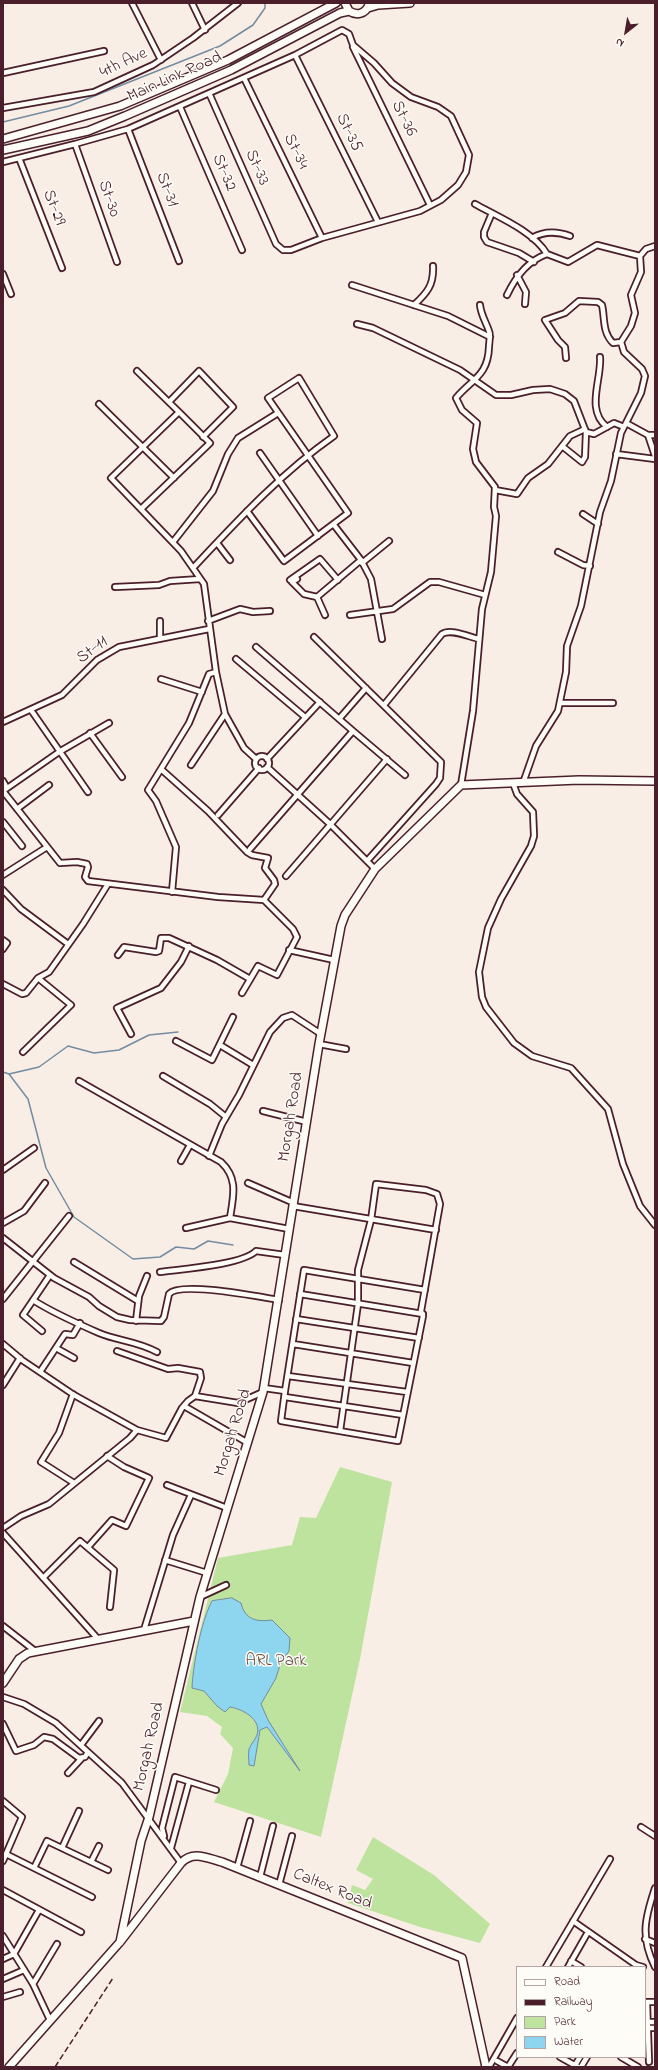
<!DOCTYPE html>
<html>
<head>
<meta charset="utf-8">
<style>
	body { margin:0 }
	#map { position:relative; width:658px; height:2070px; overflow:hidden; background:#f9eee5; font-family:"Indie Flower",sans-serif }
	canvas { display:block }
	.frame { position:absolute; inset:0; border:4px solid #4a1f2b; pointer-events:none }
	.legend { position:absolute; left:516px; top:1966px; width:130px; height:92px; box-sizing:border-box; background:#fdfcf7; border:1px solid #b5a4a5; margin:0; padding:5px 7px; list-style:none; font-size:12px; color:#4a1f2b }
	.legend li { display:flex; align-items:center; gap:8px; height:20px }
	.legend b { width:20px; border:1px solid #b5a4a5 }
	.north { position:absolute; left:606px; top:12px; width:40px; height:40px; -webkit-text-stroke:3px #fdfcf7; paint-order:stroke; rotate:211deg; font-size:11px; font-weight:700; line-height:16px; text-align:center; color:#4a1f2b }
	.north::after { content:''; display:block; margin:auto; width:14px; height:18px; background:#4a1f2b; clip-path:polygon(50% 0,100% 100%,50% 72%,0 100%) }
</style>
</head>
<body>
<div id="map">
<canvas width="658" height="2070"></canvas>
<div class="frame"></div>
<ul class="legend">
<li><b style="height:5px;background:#fdfcf7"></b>Road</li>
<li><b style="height:5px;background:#4a1f2b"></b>Railway</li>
<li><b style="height:11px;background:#bee39e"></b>Park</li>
<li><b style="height:11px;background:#8ed5ef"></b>Water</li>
</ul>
<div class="north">N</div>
</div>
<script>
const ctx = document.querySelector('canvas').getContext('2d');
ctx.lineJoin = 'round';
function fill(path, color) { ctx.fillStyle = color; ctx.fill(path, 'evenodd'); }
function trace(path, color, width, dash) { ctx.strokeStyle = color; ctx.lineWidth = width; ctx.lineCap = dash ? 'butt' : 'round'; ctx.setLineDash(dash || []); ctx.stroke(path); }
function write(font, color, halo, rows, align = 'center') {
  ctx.font = font + ' "Indie Flower",sans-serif'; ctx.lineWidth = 3; ctx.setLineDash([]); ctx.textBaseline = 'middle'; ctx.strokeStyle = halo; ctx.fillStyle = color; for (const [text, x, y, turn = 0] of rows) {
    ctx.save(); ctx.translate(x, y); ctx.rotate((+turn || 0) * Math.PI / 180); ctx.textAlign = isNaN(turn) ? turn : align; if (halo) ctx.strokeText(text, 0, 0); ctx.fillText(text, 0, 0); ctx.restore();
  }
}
fill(new Path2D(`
	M340,1467L392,1482L360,1659L321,1837L214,1802L228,1774L233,1748L220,1734L222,1727L207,1716L180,1712L218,1558L292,1545L300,1517L316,1518Z
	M373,1837L434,1875L490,1924L480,1943L420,1927L348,1903L352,1885L365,1890L373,1879L356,1870Z`), '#bee39e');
const water = new Path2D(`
	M232,1598L241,1603C245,1620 257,1622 272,1620L290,1638L289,1651L280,1665L276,1678L261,1704L268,1720L300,1771L267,1727L260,1730L254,1766L249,1765C249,1760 248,1754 249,1749C251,1744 255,1740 257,1735C262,1719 242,1709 230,1707L225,1712L217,1706L204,1691L192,1688C193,1665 201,1621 212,1601Z`);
fill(water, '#8ed5ef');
trace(water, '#738ca1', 1);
trace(new Path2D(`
	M3,122L69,106L220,46L253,25L265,8V3
	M3,1072L9,1074L28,1099L46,1168L74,1217L133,1259L160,1257L176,1247L194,1249L208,1241L233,1245
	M9,1074L39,1067L68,1046L94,1053L119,1050L149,1035L178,1032`), '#738ca1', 1.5);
const street = new Path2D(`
	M132,3L161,60
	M192,3L205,30
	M353,47L430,205
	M295,55L378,222
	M3,73L104,51
	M244,78L322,238
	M180,107L242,250
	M3,108L94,92L153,65L193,38L238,3
	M128,129L179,261
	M75,144L117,262
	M19,158L62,268
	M3,162L75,144L128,129L295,55L342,30L349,34L353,45L374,63L392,83L411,97L438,107L451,116L469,155L466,172L458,185L441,200L420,211L322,238L291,250H283L276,244L209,93
	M475,204C498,217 533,231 547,254
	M492,213L484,232V237L487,242L519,253L534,262
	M532,238C544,231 556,231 570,236
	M3,274L11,294
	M517,275L526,292L525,304
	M352,285L448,316L490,337
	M507,295C515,278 527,261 547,254L568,262L597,245L640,256
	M414,305C427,293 434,285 433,266
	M357,324L373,328L460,370L496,395H511L533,390L550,389L565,394L574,401L586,432L594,434L614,423L624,427
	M600,357C602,379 585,410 607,427
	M566,358L565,347L558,340L545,320L565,313L579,301L598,302L602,305C605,318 602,332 613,343L621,342
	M137,371L179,412
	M169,402L199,371L233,407L203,437
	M99,404L174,478
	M626,423L648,435H655
	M648,435L655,456
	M562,446L582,462L585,457L586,432
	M260,453L318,536
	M616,454L655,459
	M495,490L517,494L528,478L548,464L570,436L585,429
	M141,509L210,443L179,412L111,478L181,551L204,584L216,672L225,714L244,748L256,759
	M583,514L598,524
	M334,525L361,560L371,579L382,639
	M173,542L213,491L228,454L238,438L278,413
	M217,543L230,560
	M558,552L583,565L590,566
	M362,563L389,541
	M193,568C237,521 281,473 334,436L299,378L268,398L348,513L284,561L247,511
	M297,579L292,582L304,594L317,597L325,615
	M290,580L320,559L338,580
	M115,587L159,585L170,581L200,579
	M317,597L361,560
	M350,615L393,609L430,582H439L485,595
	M160,621V639
	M208,621L240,609L253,612L270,611
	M314,637L441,762L440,778L436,784L367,861
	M256,647L353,731
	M236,659L305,717
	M161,679L202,692
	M561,703H613
	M384,705L442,634C451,628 469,637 479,639
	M31,710L88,792
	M339,719L366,688
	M3,722L62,695L97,660L119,647L209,629
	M90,733L122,777
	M255 763a7 7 0 1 1 14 0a7 7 0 1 1-14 0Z
	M267,759L320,702
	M191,765L225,714
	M267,767L330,824L375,869
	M162,770L208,811L247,852L252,855L268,858L265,868L274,880L275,884L264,900
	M3,781L7,788
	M513,783L517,794L533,812L534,836L531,846L501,899L488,928L479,972L482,997L486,1007L514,1043L532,1056L571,1068L608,1109L623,1164L640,1206L655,1225
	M523,783L536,746L558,711L566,672L567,646L581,606L600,512L611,481L621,433L641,393L645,376L642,369L624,352L621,342L631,326L635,313L631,295L641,272L640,256L646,249L655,246
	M461,785L473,711L482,609L491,572L496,516L494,507L495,487L476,462L473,449L477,423L462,410L456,398C472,379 488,376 489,347C489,342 491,335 489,331C486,322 481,315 480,305
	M3,791L60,863L77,862L87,864L88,867L85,877L88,881L218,897L264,900L293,929L297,937L277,975L258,966L242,993
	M3,791L59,752L109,723
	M17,809L49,785
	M218,815L259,768
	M3,822L22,846
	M250,849L353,731L405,775
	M3,875L47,847
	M286,876L387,759
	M3,890L21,909L68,944
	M172,892L176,847L156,801L148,790L189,723L209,674L216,672
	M3,940L7,943L3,949
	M289,950L334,960
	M118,955L124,947L156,952L159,951L161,938H169L217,960L250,979
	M3,984L22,994L26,993L38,978L49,972L83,924L108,884
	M131,1034L117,1008L161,988L181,962L189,946
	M176,1041L212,1060L233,1017
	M319,1044L346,1049
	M220,1045L253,1065
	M23,1052L71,1005L38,978
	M163,1076L210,1104L226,1117
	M79,1081L221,1162C239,1179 233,1197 230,1218
	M263,1111L307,1122
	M209,1156L222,1124L239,1095L270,1032L283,1018L292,1015L321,1034
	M181,1161L190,1145
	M3,1170L34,1148
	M248,1183L294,1203
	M293,1206L436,1230
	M3,1223L24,1211L45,1183
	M186,1228L230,1218L289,1229
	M3,1238L54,1278L89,1297L99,1306L117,1317L130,1320L161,1321L164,1317L169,1294C180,1281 260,1297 279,1300
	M74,1262L138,1301
	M160,1272C181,1269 242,1265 256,1251L285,1255
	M300,1294L423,1314
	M3,1299L69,1216
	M33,1300C53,1313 76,1323 99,1333C118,1341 137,1341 157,1352
	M296,1319L419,1338
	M136,1321L139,1296L147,1276
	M42,1331L23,1315L50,1275
	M3,1344L22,1360L74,1395L137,1430L166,1438L182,1408L188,1401L195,1396L238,1403L263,1392
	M293,1344L413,1363
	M56,1348L74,1358
	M117,1351L168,1369L178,1368L200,1372L201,1378L195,1396
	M40,1372L65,1334L73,1335L80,1323
	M288,1376L407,1392
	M3,1385L20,1358
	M264,1388L285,1391L281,1421L398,1441L423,1316L421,1311L440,1204L437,1194L426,1190L376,1184L371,1220L358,1270V1304L340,1431
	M285,1391L304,1270L425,1290
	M73,1394L59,1433L41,1462L74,1483
	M285,1397L403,1415
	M184,1406L248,1443
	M167,1485L227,1508
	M3,1528L21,1516L49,1504L130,1438L137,1430
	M3,1533L98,1639
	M88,1547L112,1520L126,1526L149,1478L124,1467L107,1456
	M165,1560L207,1573
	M43,1578L80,1541L114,1570L110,1607
	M200,1597L226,1585
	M3,1626L35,1651
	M144,1630L173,1535L191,1495
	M3,1697L24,1704L56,1723L122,1783L181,1863
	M3,1724L16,1751L34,1745L44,1737L53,1739L79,1758L85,1757L88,1752
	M81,1745L99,1721
	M68,1773L82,1758
	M3,1801L22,1817L3,1861
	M641,1827L655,1836
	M164,1836L162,1828L175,1777L216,1790
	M62,1848L79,1811
	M171,1848L189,1782
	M6,1854L92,1897
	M91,1862L99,1846
	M34,1868L47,1841L108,1870
	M237,1868L250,1821
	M260,1877L273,1826
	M279,1885L292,1836
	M655,1888C645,1918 640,1937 655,1967
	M3,1890L81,1932
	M573,1921L636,1965L643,1967
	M3,1936L33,1984L50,2020
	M645,1939L655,1943
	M3,1959L14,1954L39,1910
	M571,1961L581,1967
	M546,1967L610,1859
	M568,1967L588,1932
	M3,1979L24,1970
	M33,1984L57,1944
	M3,1997L20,1992
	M645,2002H655
	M647,2003L649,2062
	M645,2022H655
	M645,2028H655
	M560,2057L578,2067
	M621,2057L638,2067
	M497,2061L508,2067
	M489,2067L517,2018
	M508,2067L517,2053
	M574,2067L580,2057
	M581,2067L587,2057`);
const secondary = new Path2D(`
	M345,3L349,11C357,16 365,14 369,5
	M368,8L378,5L410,3
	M3,139L120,106L228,60L336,3
	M3,150L88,131L125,116L231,70L340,13L349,11
	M3,1683L19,1659L28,1653L194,1621
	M120,1942L141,1841L149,1817L200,1597L263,1392L319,1044L341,926L345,915L375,869L461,785L579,780L655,781
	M9,2067L120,1942L181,1863C193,1850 207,1858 222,1862L462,1958L486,2067`);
trace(street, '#4a1f2b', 8);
trace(secondary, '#4a1f2b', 10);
trace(street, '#fdfcf7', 4.5);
trace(secondary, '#fdfcf7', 7);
trace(new Path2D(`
	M55,2067L113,1978`), '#4a1f2b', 1.5, [6, 3]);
write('17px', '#4a1f2b', '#fdfcf7', [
	["4th Ave",124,64,-25],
	["Main Link Road",175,78,-24],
	["St-36",403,119,64],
	["St-35",348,133,64],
	["St-34",295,152,64],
	["St-33",256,168,66],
	["St-32",223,173,67],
	["St-31",166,190,69],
	["St-30",108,199,71],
	["St-29",53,208,69],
	["St-11",93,651,-36],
	["Morgah Road",292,1117,-81],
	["Morgah Road",234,1433,-73],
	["Morgah Road",150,1747,-77],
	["Caltex Road",332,1890,22]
]);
write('17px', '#675048', '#fdfcf7', [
	["ARL Park",276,1662]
]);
</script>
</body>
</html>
